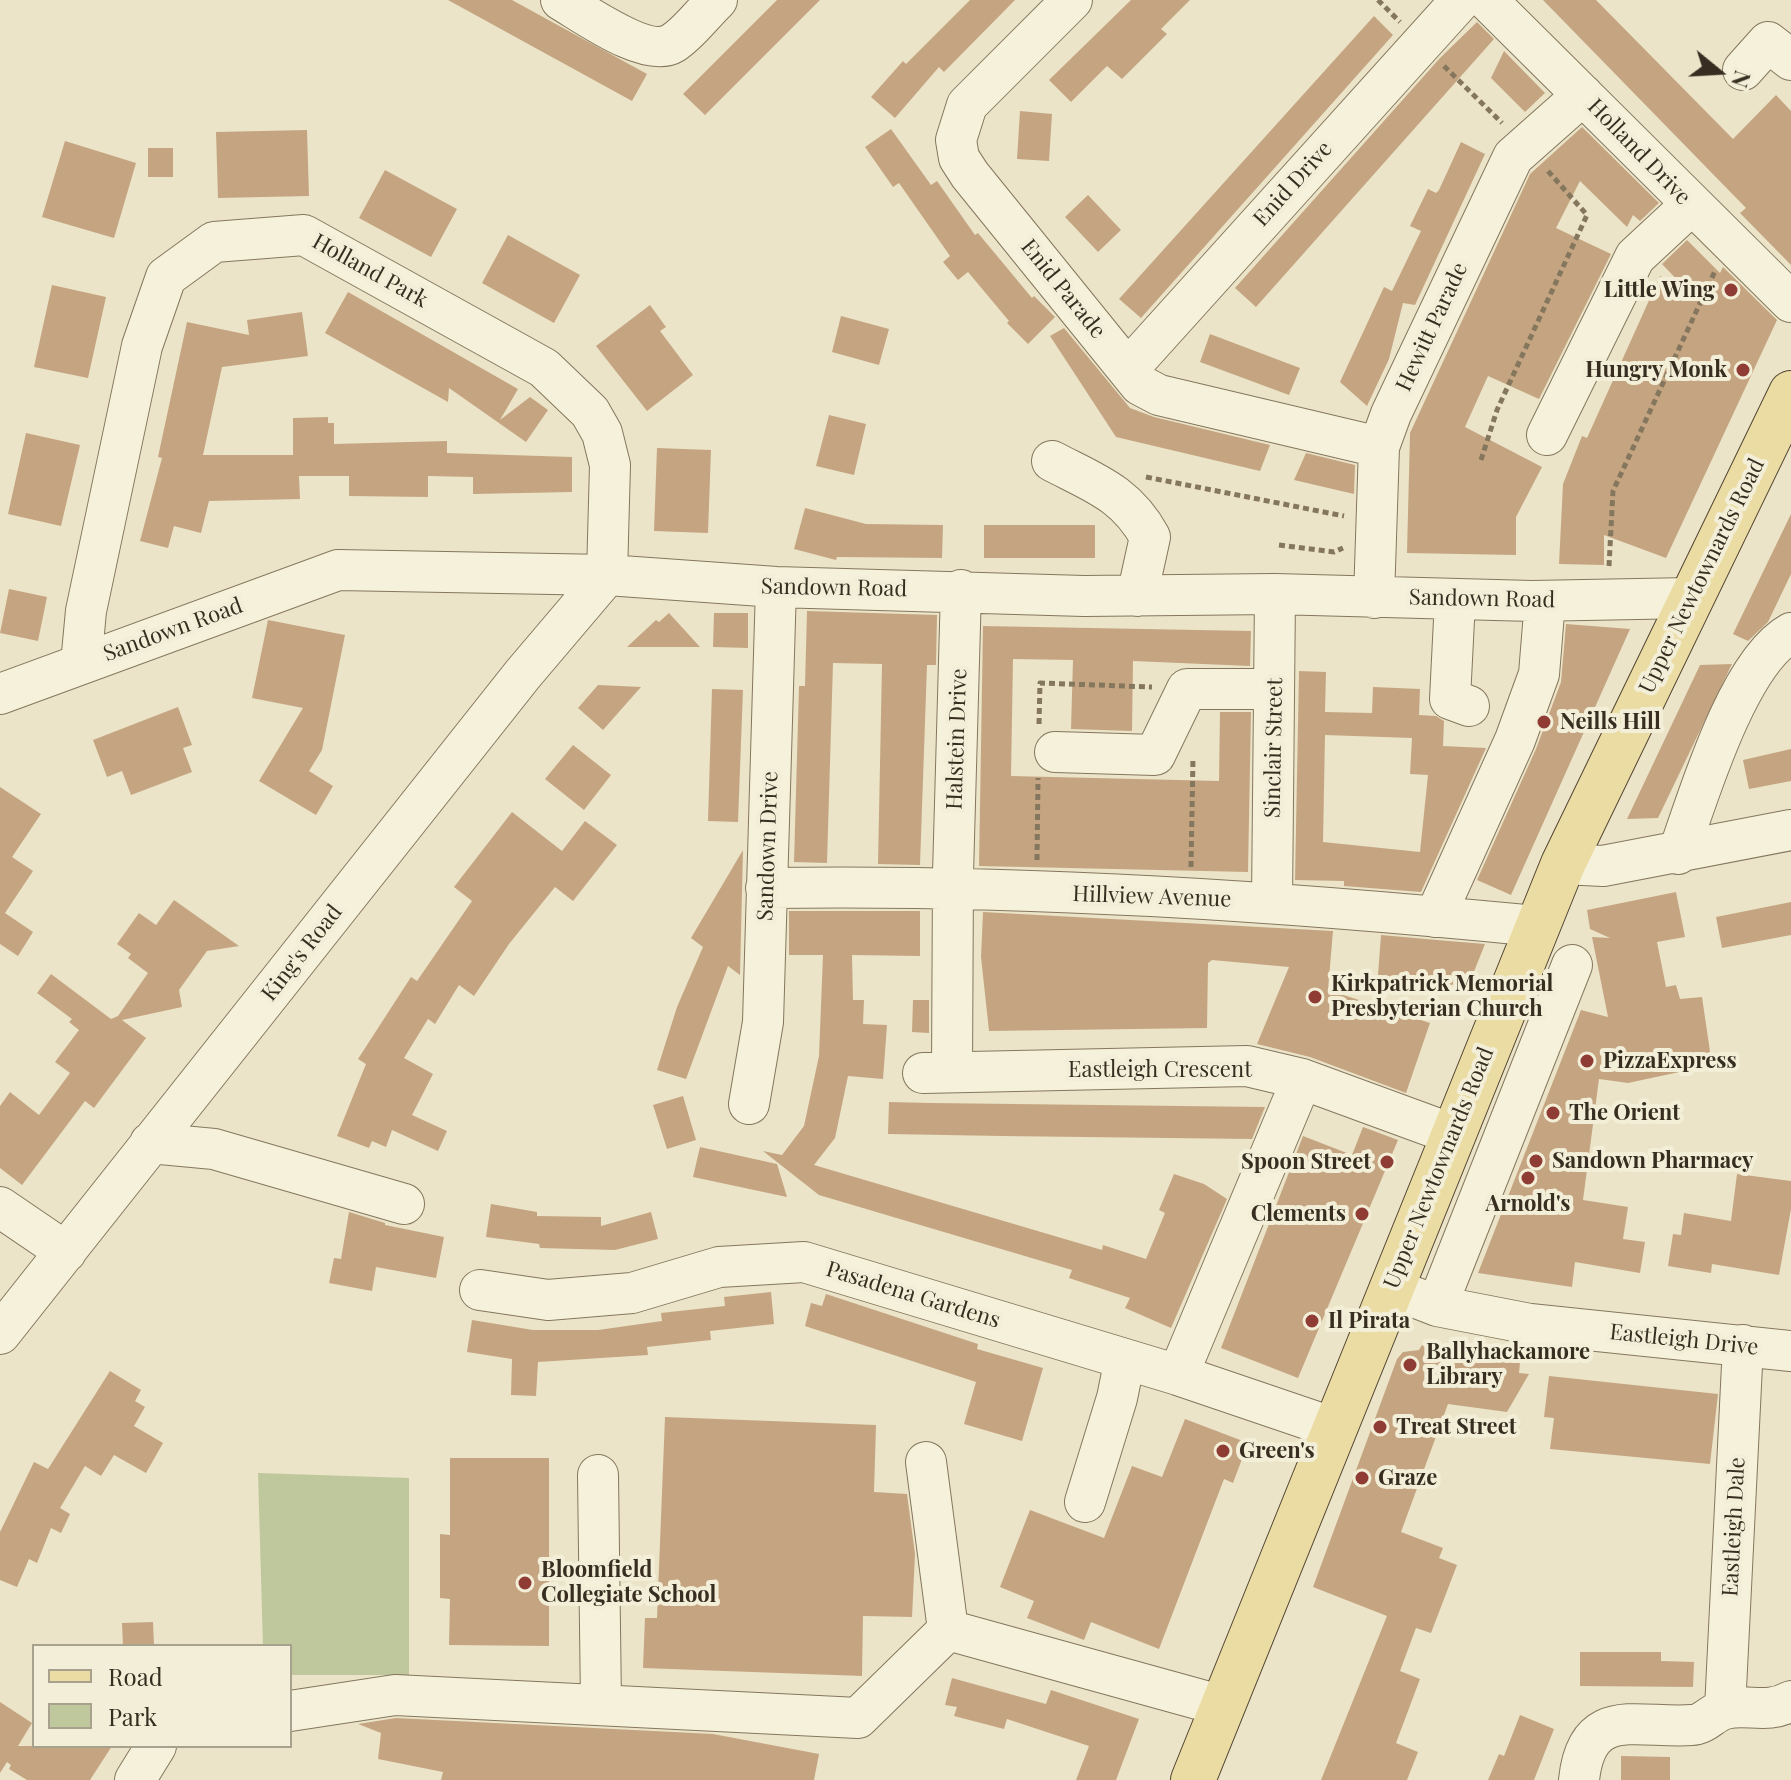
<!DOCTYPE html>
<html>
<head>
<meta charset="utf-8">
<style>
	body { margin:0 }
	#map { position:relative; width:1791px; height:1780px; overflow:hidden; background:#ebe4c8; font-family:"Playfair Display",serif }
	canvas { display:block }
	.legend { position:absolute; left:32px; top:1644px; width:260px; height:104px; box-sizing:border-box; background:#f3eed7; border:2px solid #a8a18e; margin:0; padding:10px 14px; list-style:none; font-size:24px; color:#372e21 }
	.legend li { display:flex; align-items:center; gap:16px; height:40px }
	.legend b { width:40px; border:2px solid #a8a18e }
	.north { position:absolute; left:1679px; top:32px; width:80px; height:80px; -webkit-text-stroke:6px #f3eed7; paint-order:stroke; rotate:108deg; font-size:22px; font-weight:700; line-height:32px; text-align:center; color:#372e21 }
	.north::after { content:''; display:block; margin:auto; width:28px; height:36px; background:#372e21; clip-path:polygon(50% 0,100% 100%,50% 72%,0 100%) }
</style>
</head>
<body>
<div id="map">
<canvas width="1791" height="1780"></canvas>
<ul class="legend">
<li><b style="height:10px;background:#eadca3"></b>Road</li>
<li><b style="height:22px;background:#bec89c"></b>Park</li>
</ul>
<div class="north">N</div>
</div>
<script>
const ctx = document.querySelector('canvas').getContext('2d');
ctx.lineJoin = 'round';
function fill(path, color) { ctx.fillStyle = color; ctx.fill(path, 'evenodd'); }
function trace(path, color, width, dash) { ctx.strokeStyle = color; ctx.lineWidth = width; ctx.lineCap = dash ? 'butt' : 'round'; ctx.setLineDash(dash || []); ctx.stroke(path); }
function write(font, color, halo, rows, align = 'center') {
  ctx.font = font + ' "Playfair Display",serif'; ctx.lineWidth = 8; ctx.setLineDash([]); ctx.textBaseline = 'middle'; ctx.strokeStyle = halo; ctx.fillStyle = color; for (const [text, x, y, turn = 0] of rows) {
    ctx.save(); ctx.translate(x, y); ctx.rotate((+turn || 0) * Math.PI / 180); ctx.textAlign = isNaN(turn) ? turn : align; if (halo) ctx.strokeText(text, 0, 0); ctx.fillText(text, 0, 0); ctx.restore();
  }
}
fill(new Path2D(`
	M258,1473L409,1478V1675H290V1646H263Z`), '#bec89c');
fill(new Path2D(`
	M448,0H512L647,74L632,101Z
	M777,0H820L705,115L683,94Z
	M970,0H1015L944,72L939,67L895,118L871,97L903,61L906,64Z
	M1131,0H1190L1161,29L1167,34L1122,79L1107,66L1071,102L1049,80Z
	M1543,0H1596L1733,139L1776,95L1791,111V265L1740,213L1746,208Z
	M1374,16L1393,35L1141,318L1119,299Z
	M1477,22L1494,39L1256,307L1235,288L1440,58Z
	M1504,51L1545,93L1525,112L1491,78Z
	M1020,111L1052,114L1049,161L1017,159Z
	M1582,127L1659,203L1640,221L1633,215L1627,227L1580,181L1556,228L1611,254L1539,399L1488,376L1465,427L1542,467L1516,517V555L1407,553L1410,433L1530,174Z
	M891,129L931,185L937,181L975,235L978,233L1032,298L1034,296L1055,317L1028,344L1007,323L1009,321L968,272L958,280L943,262L950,256L899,183L893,187L865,147Z
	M307,130L309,196L218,198L216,132Z
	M65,141L136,163L114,238L42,217Z
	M1461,142L1485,154L1415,305L1403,303L1389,359L1367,406L1340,382L1384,287L1392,291L1421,231L1410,226L1428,189L1436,193L1439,190Z
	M148,148H173V177H148Z
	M385,170L457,209L431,257L359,218Z
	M1088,195L1121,230L1098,252L1065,217Z
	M508,235L580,275L554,323L482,283Z
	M1687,240L1720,273L1723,267L1777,320L1666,558L1604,535V565L1559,564L1563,484L1582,436L1587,438L1660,276L1684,287L1662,264Z
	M52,285L106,297L88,378L34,367Z
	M348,292L518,389L500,420L530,397L548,410L526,442L449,388L448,402L325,333Z
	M650,305L666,327L660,331L693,375L647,411L596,346Z
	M302,312L308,356L222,367L203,455H293V418L328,417V423H334V444L447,441V453L572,457V492L473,494V477L428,476V497L349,496V476H299L300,499L209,501L201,533L174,526L168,548L140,541L162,458L158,457L187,322L249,335L247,320Z
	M841,316L889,329L879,365L832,352Z
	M1064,328L1130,408L1154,417L1270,445L1260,471L1116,437L1050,336Z
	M1210,334L1300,368L1289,395L1200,362Z
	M829,415L866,424L854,475L816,466Z
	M26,433L80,445L61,526L8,514Z
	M657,448L711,450L708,533L654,531Z
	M1306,453L1355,465L1354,494L1294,480Z
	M805,508L866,524L943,525L942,558L837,557L836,560L794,549Z
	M1791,514V574L1768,622L1748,641L1733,634Z
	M984,525H1095V558H984Z
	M9,589L47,597L38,641L0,633Z
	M807,611L937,615L936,665H927L920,865L878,864L882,664L833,663L827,863L794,862L799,686H805Z
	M669,613L700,647H627L656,620L659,622Z
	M714,613H748V648L713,647Z
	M268,620L345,635L322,750L309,771L333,786L316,815L259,781L303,708L252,698Z
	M1566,624L1630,629L1511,895L1477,880L1536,749L1561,682Z
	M983,626L1251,631L1250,666L1133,661L1132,731L1071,729L1073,660L1013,659L1011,776L1219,781L1220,712H1251L1248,872L979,866Z
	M1732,664L1658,818L1627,819L1700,665Z
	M1299,671L1326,672L1325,712L1372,713L1373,687L1420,689L1419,715L1436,716L1444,721L1443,746L1486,748L1421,892L1344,886V881L1295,880ZM1325,735L1412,738L1410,774L1428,775L1420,852L1323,842Z
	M598,685L641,687L603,730L578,708Z
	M712,689L743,690L738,822L708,821Z
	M178,707L192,745L183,748L192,772L131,795L122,771L107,777L93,740Z
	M573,745L611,775L584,810L545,779Z
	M1791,749V781L1749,789L1743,760Z
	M0,787L41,814L12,857L33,871L5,913L33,932L18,956L0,944Z
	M512,812L562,851L585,821L617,845L573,901L555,887L509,944L474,996L459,985L435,1024L428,1019L404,1058L433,1074L412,1115L447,1131L438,1151L392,1130L386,1147L372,1141L369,1148L337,1136L366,1064L358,1059L411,977L417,981L472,901L454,887Z
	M743,850L740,975L728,966L686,1079L657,1070L677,1007L703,947L691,938Z
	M1676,892L1685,937L1657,942L1666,987L1676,985L1680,999L1702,997L1712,1065L1628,1083L1599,1079L1583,1200L1628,1207L1623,1239L1645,1242L1640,1273L1575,1262L1572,1287L1478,1273L1581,1010L1608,1017L1592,937L1610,938L1590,929L1587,910Z
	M174,900L239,946L207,951L179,990L182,1007L122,1020L146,1038L94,1108L85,1101L22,1185L0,1168V1106L10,1092L39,1115L70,1073L55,1062L79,1030L69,1022L72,1019L37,993L51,974L111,1019L118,1016L148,973L128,958L131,954L117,944L139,913L156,925Z
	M1791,902V935L1722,948L1716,917Z
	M789,911H920V956L852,955L853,1000H864L863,1024L887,1025L883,1079L848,1076L835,1138L814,1165L1102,1250L1103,1245L1146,1259L1165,1213L1159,1210L1174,1174L1204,1184L1227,1199L1171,1328L1125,1308L1130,1298L1069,1278L1072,1270L819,1195L763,1151L782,1155L804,1126L819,1056L823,955H789Z
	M983,912L1333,931L1328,990L1430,1023L1406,1093L1310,1057L1257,1044L1289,967L1212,960L1208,963L1207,1028L989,1031L981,957Z
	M1381,935L1437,940L1485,944L1469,984L1377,988Z
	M913,1000H929V1033L912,1032Z
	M683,1096L696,1140L667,1149L653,1105Z
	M889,1102L931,1103L1265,1107L1252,1139L1001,1136L888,1134Z
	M1363,1127L1398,1140L1298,1378L1221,1348L1303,1136L1352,1155Z
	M700,1147L777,1164L787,1197L693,1177Z
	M1737,1174L1791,1181V1209L1779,1275L1712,1264L1711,1273L1668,1266L1673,1234L1681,1235L1684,1213L1731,1221Z
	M491,1204L537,1212V1216L601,1217V1226L651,1212L658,1239L615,1250L540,1248L539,1244L486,1237Z
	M349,1212L385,1223V1225L444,1237L436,1278L376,1267L372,1291L329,1283L334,1258L341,1259Z
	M771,1292L774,1324L710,1331L711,1340L647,1347L648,1355L538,1362L536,1396L511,1395L512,1359L467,1352L472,1320L533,1330H598L662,1321L661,1313L725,1306L724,1297Z
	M826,1294L978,1344L977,1349L1043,1368L1022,1441L964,1424L976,1382L805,1326L811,1303L822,1306Z
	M1436,1343L1521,1352L1519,1373L1529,1374L1507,1412L1448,1404L1401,1532L1443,1548L1439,1558L1457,1565L1431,1633L1416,1628L1400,1671L1420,1679L1396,1743L1418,1752L1407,1780H1321L1387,1616L1313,1587L1397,1359L1403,1352L1419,1350L1422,1345L1434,1348Z
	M110,1371L141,1390L135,1401L145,1407L134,1426L163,1443L146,1473L114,1455L101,1476L85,1466L60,1508L70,1514L61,1533L51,1528L37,1563L29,1559L17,1587L0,1580V1532L34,1462L48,1469Z
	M1549,1376L1718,1394L1710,1464L1550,1449L1554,1418L1544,1417Z
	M665,1417L876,1425L874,1492L907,1494L915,1554L912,1617L863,1616L862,1676L643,1668L645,1618H657Z
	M1185,1419L1248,1443L1233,1483L1224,1479L1159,1649L1091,1622L1084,1640L1027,1618L1034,1601L1000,1587L1030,1510L1104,1538L1132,1466L1162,1477Z
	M450,1458H549V1646L449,1645L450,1599L440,1598V1534L450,1535Z
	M153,1622L154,1646H123L122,1623Z
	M1580,1652H1661V1661L1694,1662L1693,1687L1580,1686Z
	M952,1678L1046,1704L1051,1690L1139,1719L1116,1780H1076L1089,1746L1007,1719L1004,1729L954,1716L957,1707L945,1705Z
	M0,1702L32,1723L18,1746H112L90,1780H27L9,1769L11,1765L7,1762L0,1773Z
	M1520,1715L1554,1729L1534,1780H1488L1499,1754L1504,1756Z
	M396,1718L713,1734L819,1754L814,1780H441L443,1772L378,1759L381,1733L358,1724Z
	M1621,1756L1670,1757V1780H1621Z`), '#c5a581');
const minor = new Path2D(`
	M561,0C585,14 647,59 673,43C689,33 703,13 717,0
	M1072,0L967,105L956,140L959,158L970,175L1140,385L1159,395L1379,447
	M1487,0L1791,302
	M1743,70L1768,42L1791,60
	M1128,369L1461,0
	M1547,435L1635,257L1691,205
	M1052,461C1094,483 1126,493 1150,537L1137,596
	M1374,598L1379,447L1391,414L1513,157L1583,95
	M1455,600L1450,699L1469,706
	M81,664L86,611L142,346L166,277L214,242L304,235L544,368L590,412L602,433L610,465L607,575
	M0,694L338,570L607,575L776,587L1084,596L1275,594L1532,601L1690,598
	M1055,752L1155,755L1187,689H1274
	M1678,854C1698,797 1738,662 1791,633
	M1563,864L1603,866L1791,830
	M766,888C1023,884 1280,901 1536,926
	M1272,902L1275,594
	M1435,917L1515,740L1539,674L1545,601
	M952,1072L953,874L961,590
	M923,1073L1247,1066L1302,1079L1452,1134
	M749,1104L763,1022L776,587
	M150,1143L214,1149L404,1204
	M0,1207L66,1252
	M1391,1288L1437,1306L1530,1324L1791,1351
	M480,1290L548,1300L632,1293L719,1267L804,1262L1178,1375L1334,1428
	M1437,1306L1572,965
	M0,1334L523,674L607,575
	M1178,1375L1302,1079
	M598,1475L601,1704
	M1085,1502L1117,1398L1125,1359
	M948,1630L1223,1706
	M1725,1709L1743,1345
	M290,1711L395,1695L858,1718L948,1630L926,1462
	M135,1780L156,1746
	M1579,1780C1587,1704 1637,1729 1692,1725C1704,1725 1713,1712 1725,1709C1748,1703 1766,1715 1791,1701`);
const major = new Path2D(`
	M1193,1780L1563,864L1791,393`);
trace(minor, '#85775e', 42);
trace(major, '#534532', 46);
trace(new Path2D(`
	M1378,0L1400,22
	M1444,66L1502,123
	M1481,460L1497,410L1587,215L1548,171
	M1146,477L1344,516
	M1279,545L1334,552L1343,548
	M1609,566L1613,491L1715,271
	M1039,724L1040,683L1152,687
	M1037,860L1038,778
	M1191,867L1193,757`), '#85775e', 5, [6, 4]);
trace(minor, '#f6f1da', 40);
trace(major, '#eadca3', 44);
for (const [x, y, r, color] of [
	[1731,290,8,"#8f3d34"],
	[1743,370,8,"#8f3d34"],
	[1544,722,8,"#8f3d34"],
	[1315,997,8,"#8f3d34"],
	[1587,1061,8,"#8f3d34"],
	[1553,1113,8,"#8f3d34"],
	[1536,1161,8,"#8f3d34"],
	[1387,1162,8,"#8f3d34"],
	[1528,1178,8,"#8f3d34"],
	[1362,1214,8,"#8f3d34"],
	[1312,1321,8,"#8f3d34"],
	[1410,1365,8,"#8f3d34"],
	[1380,1427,8,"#8f3d34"],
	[1223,1451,8,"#8f3d34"],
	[1362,1478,8,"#8f3d34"],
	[525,1583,8,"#8f3d34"]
]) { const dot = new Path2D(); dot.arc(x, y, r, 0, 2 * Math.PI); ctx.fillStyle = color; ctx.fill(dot); trace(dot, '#f3eed7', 3); }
write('22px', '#372e21', '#f3eed7', [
	["Holland Drive",1639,152,46],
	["Enid Drive",1293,184,-48],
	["Holland Park",370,271,29],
	["Enid Parade",1063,289,51],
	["Hewitt Parade",1432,327,-65],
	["Upper Newtownards Road",1702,576,-64],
	["Sandown Road",834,588,1],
	["Sandown Road",1482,599,1],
	["Sandown Road",173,630,-20],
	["Halstein Drive",957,739,-88],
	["Sinclair Street",1274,748,-89],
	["Sandown Drive",768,846,-88],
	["Hillview Avenue",1152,897,2],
	["King's Road",302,953,-52],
	["Eastleigh Crescent",1160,1070],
	["Upper Newtownards Road",1439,1168,-68],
	["Pasadena Gardens",913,1295,17],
	["Eastleigh Drive",1684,1340,6],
	["Eastleigh Dale",1734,1527,-87]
]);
write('bold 22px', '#372e21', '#f3eed7', [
	["Little Wing",1715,290,"right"],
	["Hungry Monk",1727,370,"right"],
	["Neills Hill",1560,722],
	["Kirkpatrick Memorial",1331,984],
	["Presbyterian Church",1331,1009],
	["PizzaExpress",1603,1061],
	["The Orient",1569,1113],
	["Sandown Pharmacy",1552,1161],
	["Spoon Street",1371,1162,"right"],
	["Arnold's",1528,1204,"center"],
	["Clements",1346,1214,"right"],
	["Il Pirata",1328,1321],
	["Ballyhackamore",1426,1352],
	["Library",1426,1377],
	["Treat Street",1396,1427],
	["Green's",1239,1451],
	["Graze",1378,1478],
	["Bloomfield",541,1570],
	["Collegiate School",541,1595]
], 'left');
</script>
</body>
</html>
